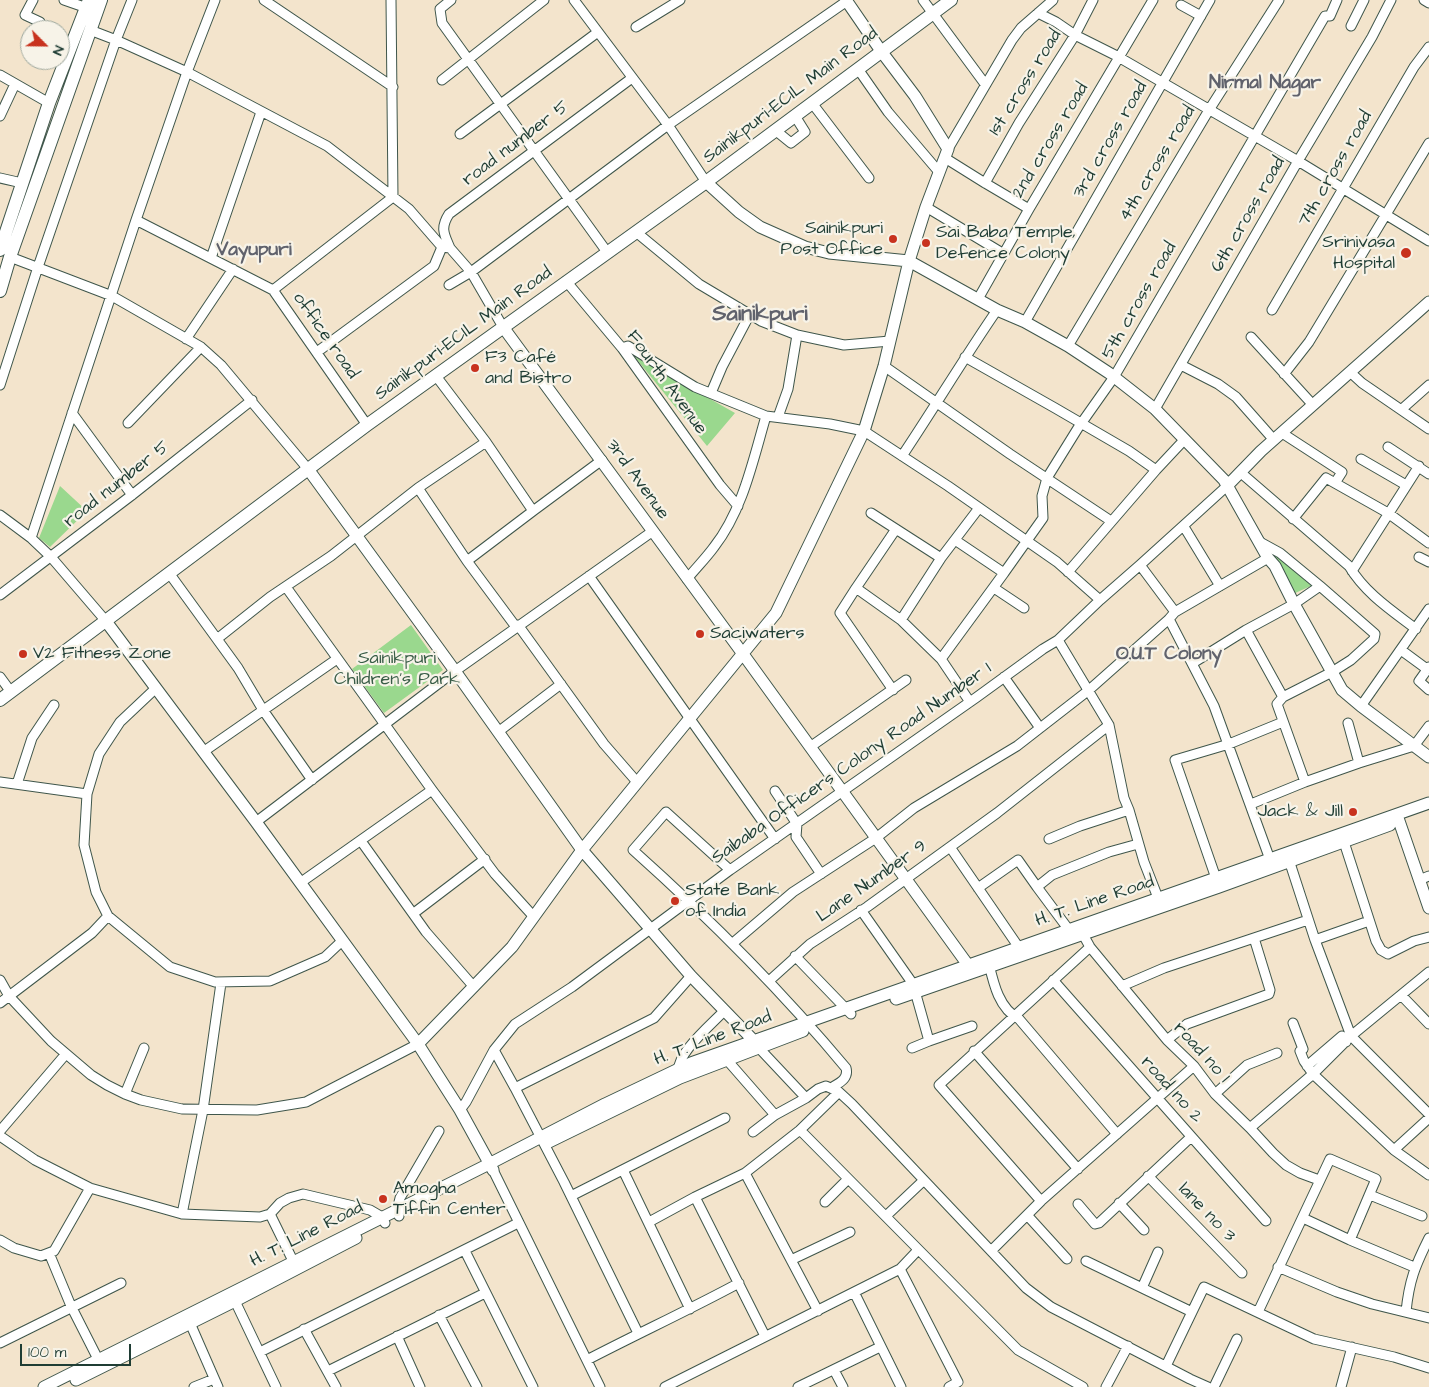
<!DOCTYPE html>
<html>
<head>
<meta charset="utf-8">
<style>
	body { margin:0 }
	#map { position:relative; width:1429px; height:1387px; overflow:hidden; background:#f3e4cc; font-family:"Architects Daughter",sans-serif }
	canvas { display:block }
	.north { position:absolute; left:20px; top:20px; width:50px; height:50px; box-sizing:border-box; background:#f7f3e8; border:1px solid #a1aaa0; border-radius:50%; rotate:113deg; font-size:14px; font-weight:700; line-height:20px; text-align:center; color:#1f3d34 }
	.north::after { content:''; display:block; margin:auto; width:18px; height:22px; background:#c8321e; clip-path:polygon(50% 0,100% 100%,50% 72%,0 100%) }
	.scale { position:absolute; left:20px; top:1344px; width:111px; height:22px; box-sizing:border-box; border:2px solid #1f3d34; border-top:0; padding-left:6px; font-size:15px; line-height:18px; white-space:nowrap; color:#1f3d34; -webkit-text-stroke:4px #f7f3e8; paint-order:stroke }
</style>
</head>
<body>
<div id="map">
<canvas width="1429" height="1387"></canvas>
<div class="north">N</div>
<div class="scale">100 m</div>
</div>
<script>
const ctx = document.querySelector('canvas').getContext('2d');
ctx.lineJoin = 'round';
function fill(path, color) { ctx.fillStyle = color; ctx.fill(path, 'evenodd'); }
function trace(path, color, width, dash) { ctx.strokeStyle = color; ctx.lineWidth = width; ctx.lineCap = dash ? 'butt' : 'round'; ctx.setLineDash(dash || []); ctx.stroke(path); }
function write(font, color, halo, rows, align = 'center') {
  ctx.font = font + ' "Architects Daughter",sans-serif'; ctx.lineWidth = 4.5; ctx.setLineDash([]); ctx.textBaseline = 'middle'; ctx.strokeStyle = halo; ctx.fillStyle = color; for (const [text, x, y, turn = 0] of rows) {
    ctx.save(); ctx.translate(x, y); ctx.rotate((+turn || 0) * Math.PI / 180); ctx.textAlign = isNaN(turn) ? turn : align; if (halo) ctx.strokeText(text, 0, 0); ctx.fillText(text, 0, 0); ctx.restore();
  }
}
fill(new Path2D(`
	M634,356L735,413L707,446Z
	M60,486L87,511L50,547L39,538Z
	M1270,551L1278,555L1313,585L1293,594Z
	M411,625L443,670L384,713L352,669Z`), '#9ad88e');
const minor = new Path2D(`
	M33,0L25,15L40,22
	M64,0L87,8
	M264,0L393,87
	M451,0L440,9L442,23L607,252
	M574,0L668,125L706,182
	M923,0L985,84
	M1424,0L1429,3
	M1181,5L1201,16
	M1038,13L1056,22L1075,35L1115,55L1298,161L1429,241
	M1351,26L1364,0
	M636,27L680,0
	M90,30L116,40L187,72L327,146L409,209L442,247L450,248L471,272L503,327
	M858,69L888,112L939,172
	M0,75L49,103
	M442,80L544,0
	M812,103L869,178
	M0,116L15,84
	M775,130L791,143L805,132L795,116
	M460,134L598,32
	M948,149L1012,40L1021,28L1053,0
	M945,158L985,183L1029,209
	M0,178L22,183
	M985,183L1019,123L1075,35L1093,0
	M926,207L1004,254
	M136,220L273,290L393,197L391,0
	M636,232L699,284L761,321L797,335L844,345L890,341
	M450,248C444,234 440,228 449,214L632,78
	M10,257L112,296L201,347L221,365L308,469
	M211,258L261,112
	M566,281L622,348L720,485L738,506
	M449,285L471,272L668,125L847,1
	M273,290L367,425
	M978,299L1029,209L1153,0
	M1272,310L1414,67L1429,47
	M1025,322L1210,0
	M1251,337L1313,405
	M186,339L233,269
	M1068,346L1209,110L1279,0
	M622,348L628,346L695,387L766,416L830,424L864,431L948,486L1057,562L1100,600
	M317,352L434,266L442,247
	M965,357L1055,408L1129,451L1156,470
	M1181,365L1218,384L1236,397L1274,440
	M884,366L1010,454L1111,521
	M1350,372L1362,383L1429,429
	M1284,374L1309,342L1429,143
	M436,376L486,442
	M0,385L38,267L116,40L132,0
	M711,393L722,367L750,314
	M1155,409L1298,161L1372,37L1391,0
	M1402,409L1429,385
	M72,413L132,495
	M778,417L788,389L797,335
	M128,423L201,347
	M1282,433L1342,472L1335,483
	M1388,447L1429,474
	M902,456C934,408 964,358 997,310
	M1361,459L1406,485
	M1240,472L1349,566C1365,593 1391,610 1416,629
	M418,488L467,561L533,511
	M871,513L941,558
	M0,515L31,538L51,557L105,620
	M1293,519L1326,478L1388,513L1429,543
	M1183,527L1186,530L1220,586
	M896,529L856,588L901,620L941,558L979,508
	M31,538L136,220L187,72L215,0
	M955,540L1004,573L1043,518L1042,496L1047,478L1078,428L1114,377L1325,16H1330L1337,0
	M1260,542L1280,553L1320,586
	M1419,557L1429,562
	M467,561L516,627
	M1140,565L1175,612
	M1352,571L1419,466
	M1068,572L1156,470L1185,439
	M169,573L238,668L263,710L312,780
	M589,576L775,839
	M687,579C696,568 706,558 714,547C743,510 753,460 766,416
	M286,587L432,790L495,874L534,917
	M856,588L840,613L893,690
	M994,588L1024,608
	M0,595L132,495L252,400
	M1169,619L1214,706L1272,865
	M901,620L941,659L970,702
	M518,625L604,744L637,782
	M1246,630L1283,697
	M217,639L270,597L331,556L418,488L486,442L533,511L602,460
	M1058,640L1109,725L1124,798L1129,810L1144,862L1160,903
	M1401,650L1427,669
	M941,659L1004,573
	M1193,663L1246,630L1294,604L1320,586L1375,634L1374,639L1351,660L1332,672L1283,697L1277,704L1305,782
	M1429,667L1419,681L1429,690
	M0,677L11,692
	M1004,677L1040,728
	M155,689L120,722L99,754L87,794L84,845L96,892L108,916L170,967L215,982L270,981L325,957L342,941
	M1361,706L1429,609
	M1348,723L1359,763
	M498,732L561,684
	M810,747L906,680
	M203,752L337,659
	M0,782L87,794
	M17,784L32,738L54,705
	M775,791L797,824L796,837L821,874
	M1251,804L1305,782L1359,763L1414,746L1429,726
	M256,822L455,671L653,531
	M1049,839L1080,826L1129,810
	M361,841L426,932L474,987
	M1344,842L1376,941L1381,950L1388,954L1414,941L1429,937
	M950,847L1022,952
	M1288,857L1315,940L1351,1036L1429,1114
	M730,870L666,812L633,850C709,918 781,990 846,1068C849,1079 839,1083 831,1088
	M1419,880L1429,876
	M300,883L432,790
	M1218,884L1175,760L1229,744L1283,722
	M1037,887L1069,930
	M978,888L1018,860L1037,887L1052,875L1109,852L1138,844
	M861,910L913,984L929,1041L912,1048
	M414,913L485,859
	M1080,929L1090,947L1167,1040L1194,1066L1215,1094L1250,1128L1273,1153L1286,1165L1300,1173L1319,1180
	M1315,940L1369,921
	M733,943L793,892L876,838L914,808L1017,746L1089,690L1169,619L1175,612L1268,558
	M795,956L851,1014
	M988,960C993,981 998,1008 1019,1019L1117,1134
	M0,980L9,996L51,1041L91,1075L107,1085L125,1094L141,1100L182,1109L257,1110L306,1102L418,1044
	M1053,980L1266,1221
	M769,981L810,944L867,907L997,813L1109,725
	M1122,986L1164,968L1308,920
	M1401,995L1429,1024
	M0,1003L92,933L108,916
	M1293,1023L1303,1049L1300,1051L1304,1061L1313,1074L1394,1150L1429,1175
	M1167,1040L1187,1024L1269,994L1270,990L1254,938
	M929,1041L972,1026
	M759,1048L806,1098
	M494,1050L515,1088
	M974,1051L1078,1169
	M727,1060L775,1115
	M1307,1066L1342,1036L1346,1042
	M679,1074C673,1056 712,1024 724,1011
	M125,1094L144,1048
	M1215,1094L1247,1065L1277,1053
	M460,1110L466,1102L494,1050L515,1024L572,987L730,870L977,697L1043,649L1058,640L1100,600L1140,565L1227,486
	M1250,1128L1313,1074L1351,1036L1429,972
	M800,1130L1018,1350L1083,1387
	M0,1131L65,1055
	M753,1132L775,1115L806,1098L818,1089L826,1086L839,1092L852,1104L1026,1288L1051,1307L1190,1379L1208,1387
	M0,1136L35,1160L90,1188L182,1214L260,1217L270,1214L280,1203L289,1198L303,1194L370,1210L382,1217L385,1223
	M1394,1150L1429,1118
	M493,1170L600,1387
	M623,1170L690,1309
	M745,1173L818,1311
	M1148,1176L1242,1273
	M1370,1195L1422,1216
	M571,1196L725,1118
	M695,1197L765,1336
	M1041,1201L939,1085L1090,947
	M825,1202L848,1179
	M1119,1203L1144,1230
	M1078,1204L1095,1224L1099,1223L1191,1137
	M182,1214L203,1110L221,983
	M270,1214L296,1267
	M1027,1215L1067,1259
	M399,1216L397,1210L400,1198L439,1131
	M886,1216L923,1181
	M1303,1218L1350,1240L1414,1267
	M649,1222L695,1197L745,1173L800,1130L839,1092
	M0,1240L14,1248L41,1256L54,1251L90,1188
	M465,1251L533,1387
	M991,1251L1041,1201L1194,1066
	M49,1253L71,1306L101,1365
	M791,1260L850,1232
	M1086,1261L1192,1312
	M1278,1267L1337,1292L1372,1304L1429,1318
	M900,1269L958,1382L949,1387
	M1142,1288L1158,1252
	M854,1292L901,1387
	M235,1301L276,1387
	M1258,1312L1330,1159L1376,1179L1350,1240
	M1406,1312C1409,1281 1415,1266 1429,1238
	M439,1315L477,1387
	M190,1323L218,1387
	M304,1329L336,1387
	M638,1333L564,1182L515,1088L654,1018L691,976
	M397,1336L420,1387
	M0,1343L121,1283
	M260,1352L518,1223
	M587,1360C637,1334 689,1310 739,1283
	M1166,1366L1204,1287L1314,1339L1394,1357L1429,1368
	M834,1370L843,1387
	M328,1371L485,1293
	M194,1387L214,1379
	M665,1387L900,1269L918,1250
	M798,1387L880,1347
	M1106,1387L1128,1346
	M1214,1387L1237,1339
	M1341,1387L1352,1347`);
const tertiary = new Path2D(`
	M706,182L739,212L760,227L805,247L829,253L909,261L997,310L1025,322L1068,346L1109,373L1155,409L1224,480L1268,558L1275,566L1294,604L1342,690L1361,706L1429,757
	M503,327L743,654L968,965L970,971
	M308,469L455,671L582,850L691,976L757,1044
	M1227,486L1261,451L1429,302
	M105,620L256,822L418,1044L460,1110L493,1170
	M1397,815L1429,908
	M896,999L1219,887L1390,825
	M418,1044L512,947L582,850L776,613L864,431L884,366L909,261L926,207L948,149L915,96L881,51L846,0
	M547,1143L680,1078L803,1031
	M76,1380L235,1301L356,1238
	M44,1387L489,1164L605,1104L691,1063L1429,803`);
const secondary = new Path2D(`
	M0,250L49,103L89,0
	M0,291L10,257L101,0
	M0,700L367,425L706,182L951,0`);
trace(minor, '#3f564b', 11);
trace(tertiary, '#3f564b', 13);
trace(secondary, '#3f564b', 14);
trace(minor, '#fff', 9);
trace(tertiary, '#fff', 11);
trace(secondary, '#fff', 12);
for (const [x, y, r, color] of [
	[893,239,5,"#c8321e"],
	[926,243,5,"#c8321e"],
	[1406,253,6,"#c8321e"],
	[475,368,5,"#c8321e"],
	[700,634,5,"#c8321e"],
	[23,654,5,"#c8321e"],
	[1353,812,5,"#c8321e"],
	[675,901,5,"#c8321e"],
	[383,1199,5,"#c8321e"]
]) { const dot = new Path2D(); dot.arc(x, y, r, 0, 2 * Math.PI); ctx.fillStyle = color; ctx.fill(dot); trace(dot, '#f7f3e8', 2); }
write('18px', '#1f3d34', '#f7f3e8', [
	["1st cross road",1026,83,-58],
	["Sainikpuri-ECIL Main Road",791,96,-37],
	["3rd cross road",1111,140,-60],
	["2nd cross road",1051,141,-59],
	["road number 5",516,144,-37],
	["4th cross road",1158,164,-59],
	["7th cross road",1336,169,-60],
	["6th cross road",1249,215,-60],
	["5th cross road",1140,301,-60],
	["Sainikpuri-ECIL Main Road",464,334,-36],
	["office road",325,336,55],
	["Fourth Avenue",666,383,54],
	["3rd Avenue",637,480,54],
	["road number 5",117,485,-38],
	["Saibaba Officers Colony Road Number 1",852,764,-35],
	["Lane Number 9",872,882,-35],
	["H. T. Line Road",1095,902,-19],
	["H. T. Line Road",713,1039,-21],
	["road no 1",1201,1053,48],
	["road no 2",1171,1090,48],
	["lane no 3",1206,1213,46],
	["H. T. Line Road",307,1235,-27]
]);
write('18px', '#1f3d34', '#f7f3e8', [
	["Sainikpuri",883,229,"right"],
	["Post Office",883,250,"right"],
	["Sai Baba Temple,",936,233],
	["Defence Colony",936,254],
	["Srinivasa",1395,243,"right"],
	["Hospital",1395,264,"right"],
	["F3 Café",485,358],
	["and Bistro",485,379],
	["Saciwaters",710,634],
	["V2 Fitness Zone",33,654],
	["Jack & Jill",1343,812,"right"],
	["State Bank",685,891],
	["of India",685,912],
	["Amogha",393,1189],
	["Tiffin Center",393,1210]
], 'left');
write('18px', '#385c46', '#f7f3e8', [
	["Sainikpuri",397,659],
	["Children's Park",397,680]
]);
write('bold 19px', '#60626c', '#f7f3e8', [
	["Nirmal Nagar",1265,84],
	["Vayupuri",254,251],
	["O.U.T Colony",1169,655]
]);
write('bold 22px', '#60626c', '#f7f3e8', [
	["Sainikpuri",760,315]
]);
</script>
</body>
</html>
